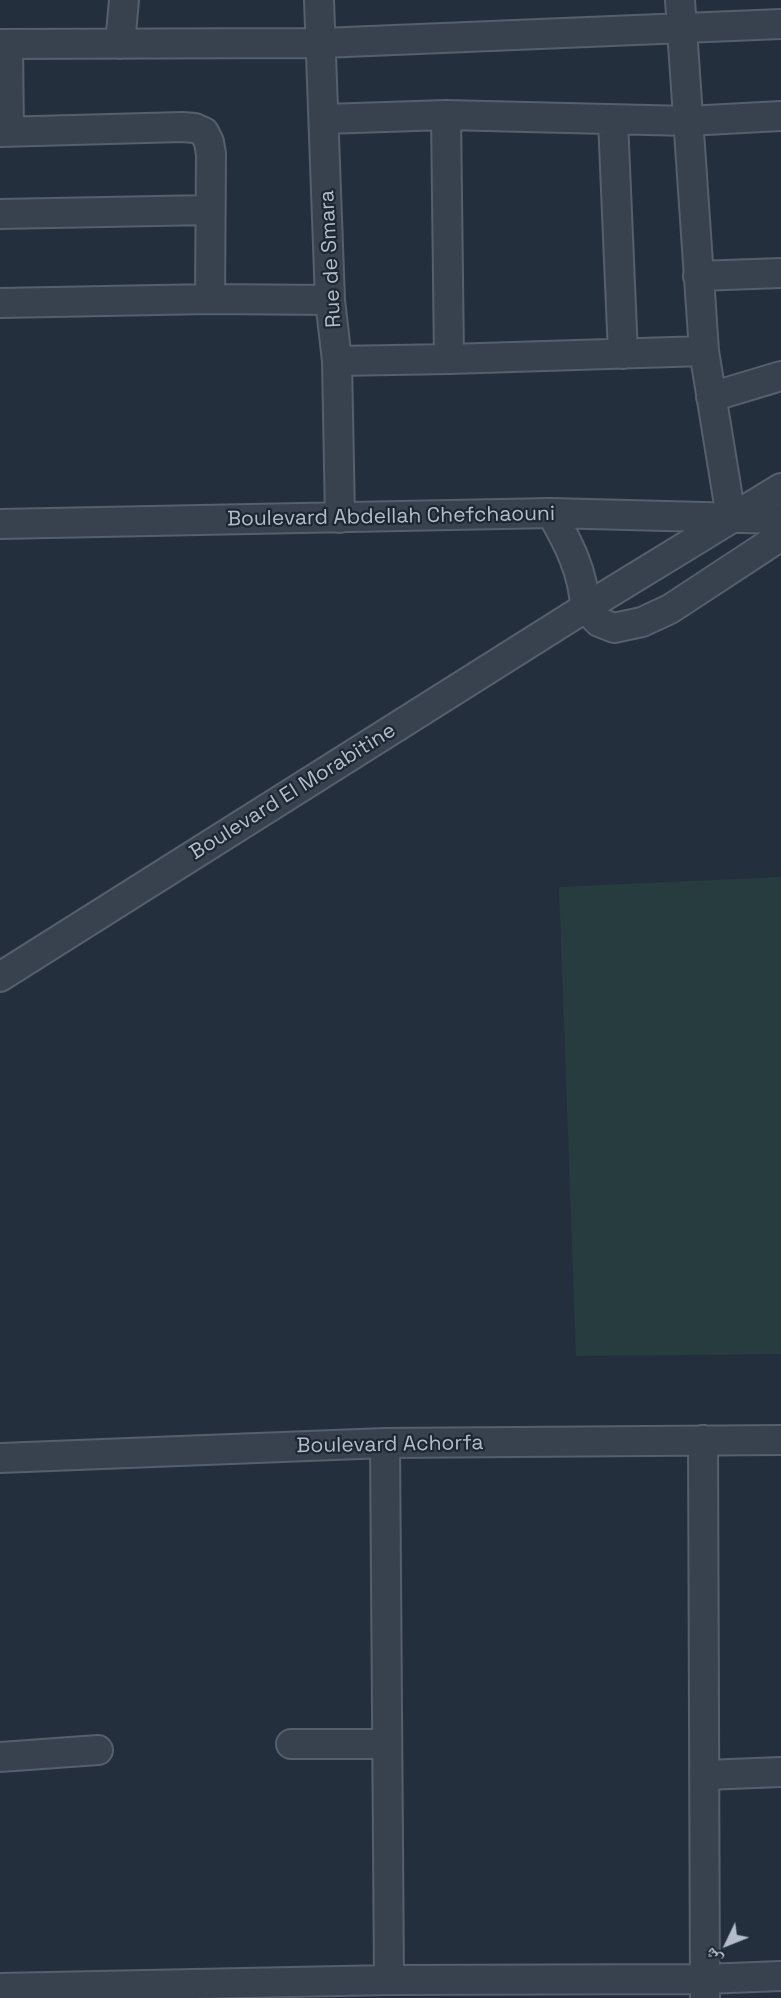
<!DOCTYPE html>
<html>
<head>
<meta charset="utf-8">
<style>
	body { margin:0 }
	#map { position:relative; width:781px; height:1998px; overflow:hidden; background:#242f3e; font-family:"Space Grotesk","Noto Naskh Arabic",sans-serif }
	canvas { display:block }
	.north { position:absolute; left:697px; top:1914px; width:60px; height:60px; -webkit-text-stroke:4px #1d2633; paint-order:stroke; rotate:227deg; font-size:16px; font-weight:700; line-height:24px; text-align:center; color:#b4bcc9 }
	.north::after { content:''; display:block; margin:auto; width:21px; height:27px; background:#b4bcc9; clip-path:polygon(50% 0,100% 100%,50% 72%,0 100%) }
</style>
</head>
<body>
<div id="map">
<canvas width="781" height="1998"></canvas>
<div class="north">ش</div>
</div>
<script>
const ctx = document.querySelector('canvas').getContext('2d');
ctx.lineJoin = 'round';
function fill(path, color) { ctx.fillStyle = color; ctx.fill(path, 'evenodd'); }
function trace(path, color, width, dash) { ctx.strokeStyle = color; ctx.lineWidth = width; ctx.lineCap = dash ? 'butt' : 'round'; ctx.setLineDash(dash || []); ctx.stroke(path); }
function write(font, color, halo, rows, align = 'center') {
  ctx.font = font + ' "Space Grotesk",sans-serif'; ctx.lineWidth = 4.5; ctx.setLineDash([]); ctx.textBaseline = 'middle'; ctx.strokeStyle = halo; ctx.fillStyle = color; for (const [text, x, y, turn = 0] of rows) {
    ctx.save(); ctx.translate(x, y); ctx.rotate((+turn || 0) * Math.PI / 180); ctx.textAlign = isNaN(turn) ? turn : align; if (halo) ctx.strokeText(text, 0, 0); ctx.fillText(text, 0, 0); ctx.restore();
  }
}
fill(new Path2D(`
	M781,877V1354L576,1356L559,887Z`), '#263c3f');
const minor = new Path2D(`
	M319,0L330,300L337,361L340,518
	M680,0L704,351L731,517
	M0,44L322,43L781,24
	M8,44L9,131
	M120,44L124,0
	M446,115L449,359
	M325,119L446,115L688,121L781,116
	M613,120L623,354
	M0,132L182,127L195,128L204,132L209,142L211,154L210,299
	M0,214L209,210
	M698,276L781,273
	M0,303L210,299L330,300
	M337,361L449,359L704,351
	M711,397L781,376
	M551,513C568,542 584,573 585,608
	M0,524L551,513L781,519
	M585,608L599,622L614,628L642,622L670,609L781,536
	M0,977L585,608L781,488
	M703,1440L705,1996
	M385,1443L389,1980
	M0,1458L385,1443L781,1440
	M291,1744H386
	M0,1757L98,1750
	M705,1775L781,1772
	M0,1988L389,1980L705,1979L781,1976`);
trace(minor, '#565f6c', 32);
trace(minor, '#38414e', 28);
write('21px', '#b4bcc9', '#1d2633', [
	["Rue de Smara",331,259,-93],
	["Boulevard Abdellah Chefchaouni",391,517,-1],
	["Boulevard El Morabitine",293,792,-32],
	["Boulevard Achorfa",390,1445,-1]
]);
</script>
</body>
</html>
